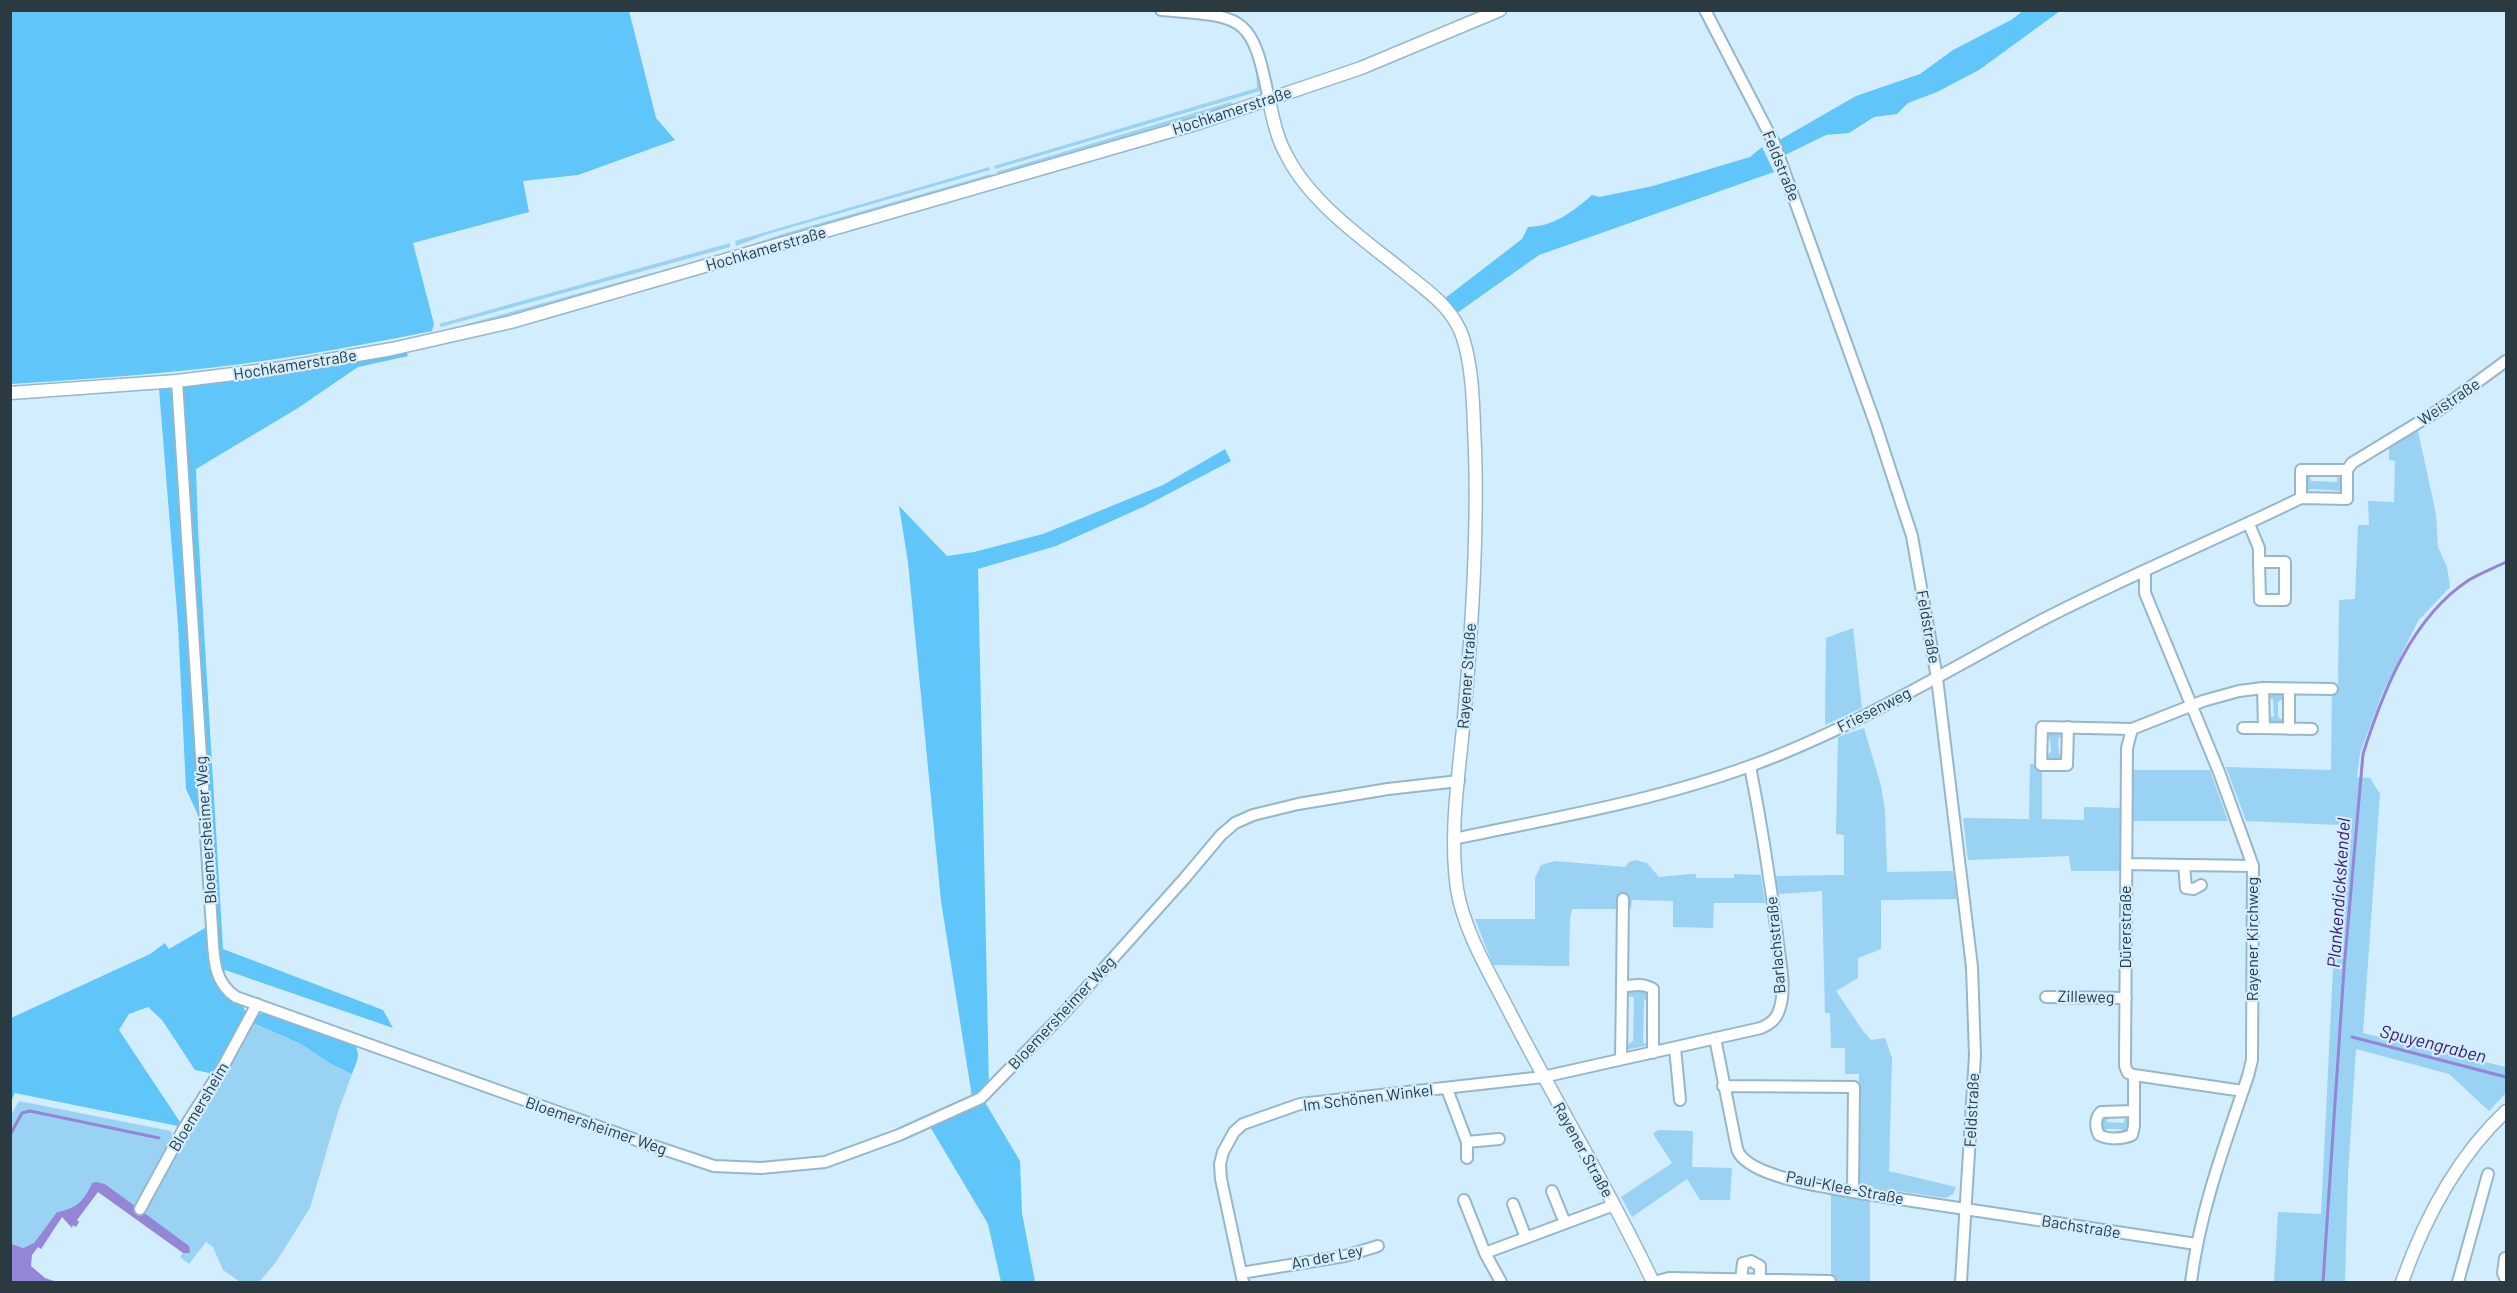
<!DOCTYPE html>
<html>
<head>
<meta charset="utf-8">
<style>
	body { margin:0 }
	#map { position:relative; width:2517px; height:1293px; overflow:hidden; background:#d2edfd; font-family:Barlow,sans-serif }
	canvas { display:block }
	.frame { position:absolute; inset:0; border:12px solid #2b3941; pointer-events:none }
</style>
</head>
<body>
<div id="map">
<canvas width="2517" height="1293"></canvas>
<div class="frame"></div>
</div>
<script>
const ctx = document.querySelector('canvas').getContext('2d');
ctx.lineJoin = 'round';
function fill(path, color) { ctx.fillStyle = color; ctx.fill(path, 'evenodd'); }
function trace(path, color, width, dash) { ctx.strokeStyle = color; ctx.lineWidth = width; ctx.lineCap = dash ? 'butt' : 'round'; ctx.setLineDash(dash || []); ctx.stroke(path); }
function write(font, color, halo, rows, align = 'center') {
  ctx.font = font + ' Barlow,sans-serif'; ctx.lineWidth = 4.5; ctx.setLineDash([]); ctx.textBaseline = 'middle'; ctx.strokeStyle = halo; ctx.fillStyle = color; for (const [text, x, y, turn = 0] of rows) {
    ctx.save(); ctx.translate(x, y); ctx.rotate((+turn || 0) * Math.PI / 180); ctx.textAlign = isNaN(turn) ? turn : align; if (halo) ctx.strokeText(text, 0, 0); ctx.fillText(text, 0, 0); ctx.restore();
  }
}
fill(new Path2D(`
	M1227,20L1248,38L1261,83L1260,91L995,169L994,166L1257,88C1257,60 1248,39 1227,20Z
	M1231,102L1233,107L1000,175L996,172Z
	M989,167L990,170L768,234L736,246L735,241Z
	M991,174L989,179L740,252L738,249L786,233Z
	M730,243V247L441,327L439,324Z
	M732,251L731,255L540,309L445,333L442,331Z
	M2417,427L2436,514L2438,547L2447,567L2450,587L2418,621L2382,694L2360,753L2357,777L2370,778L2380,794L2363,1033L2506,1067V1093L2489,1111L2449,1074L2356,1049L2348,1174L2345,1282H2274L2278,1212L2321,1214L2340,825L2246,821L2226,767L2331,770L2332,687L2338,686L2339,600L2355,599L2358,525H2369L2368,501L2394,502L2395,461L2389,460V444Z
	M2306,474L2310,476L2311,481L2337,482V476L2341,474L2342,491L2312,489L2306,491Z
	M1853,628L1862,708L1825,725L1826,638Z
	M2271,692H2280L2285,697L2278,702V716L2280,719L2287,718L2281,725L2271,724L2266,719L2274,716L2273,699L2266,700Z
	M1864,728L1881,786L1885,810L1887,872L1953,871L1957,899L1881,900V949L1858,958V978L1836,991L1863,1031L1871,1040L1885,1038L1892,1058L1889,1171L1956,1187L1953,1194L1946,1198L1856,1185L1859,1074H1845V1048H1831L1830,1013H1825L1822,891L1779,894L1775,876L1844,875V835L1836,834L1838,737Z
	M2060,730L2065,735L2058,738L2059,754L2066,752L2061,761H2048L2045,757L2051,752L2050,739L2044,740L2047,731Z
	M2030,764H2038L2042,768V819L2084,820V807L2121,808V871H2071L2069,856L1968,860L1963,818L2029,819Z
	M2133,770H2210L2228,821H2132Z
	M1635,860L1647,863L1659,877L1691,874H1696V878H1734V874L1761,875L1765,903H1714L1713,928L1673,927V901L1632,900L1631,909H1572L1570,919L1569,966L1493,965L1475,919H1535V878L1541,865L1555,861L1625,867L1629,862Z
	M1643,988L1649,996L1644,1001L1643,1042L1645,1044L1649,1041L1650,1045L1625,1050V1047L1633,1041L1634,998L1631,996L1626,998L1631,990Z
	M251,1022L301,1044L331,1064L352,1074L338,1112L310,1208L276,1262L261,1280L256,1282H240L223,1270L213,1247L206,1242L189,1264L180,1257L183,1253H187L143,1212L149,1207L151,1199Z
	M19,1101L171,1131L172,1137L144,1195L140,1198L137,1208L105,1184L92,1183C83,1202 77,1208 57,1212L34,1243L23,1248L12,1244L10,1117Z
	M2108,1115L2107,1122L2123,1123L2127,1115L2130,1118L2131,1131L2120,1135L2122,1129H2107L2105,1135L2101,1133L2100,1120Z
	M1658,1130L1693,1131L1692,1167L1732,1168L1730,1200H1700L1687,1179L1632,1217L1621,1197L1672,1163L1653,1134Z
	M1831,1195L1870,1201V1282H1831Z`), '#99d2f2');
fill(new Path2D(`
	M11,10L629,11L656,118L675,140L578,175L523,181L529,212L413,243L434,324L432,331C348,348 264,363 179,371C123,377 67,380 11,384Z
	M2023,11H2060L1979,70L1937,92L1908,103L1897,114L1874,117L1849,133L1826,135L1783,156L1776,142L1856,96L1920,74L1953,50L2011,20Z
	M1762,147L1774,172L1539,255L1457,313L1444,299L1522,239L1528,227C1555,226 1572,212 1592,195L1599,197L1653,186L1750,157Z
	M406,351L408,356L358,367L298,408L196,469L198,529L223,949L383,1010L393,1028L225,970L219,971C228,984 246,1002 246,1018L214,1074L195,1070L162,1020L148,1007L129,1014L119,1030L180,1122L182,1123L178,1126L15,1093L11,1101V1018L150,954L165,943L169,949L205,928L208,901L203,826L186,789L178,624L159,389C242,380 325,369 406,351Z
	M1225,449L1231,461L1145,506L1056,546L978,569L989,1087L972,1097L941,901L908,562L899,506L947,556L974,552L1043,534L1163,485Z
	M276,1013L351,1040C362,1053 358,1059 352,1074L331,1064L301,1044L251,1022L258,1014Z
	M983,1099L1020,1161L1022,1213L1035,1282H1001L988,1224L929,1125Z`), '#60c5f8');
fill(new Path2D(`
	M96,1182L105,1184L189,1246L190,1253H183L98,1192L77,1220L79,1222L76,1227L73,1225L72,1228L62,1217L41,1249L38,1247L32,1255L31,1266L45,1278L57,1282H11L10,1241L12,1244L23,1248L34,1243L57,1212C77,1208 83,1202 92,1183Z`), '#9485d7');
trace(new Path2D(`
	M2352,1037L2506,1077
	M10,1135L22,1113L30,1111L159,1138
	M2323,1282L2344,969L2363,754C2383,691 2412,617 2469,580C2480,573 2494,568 2506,562`), '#9485d7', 3);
const minor = new Path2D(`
	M1161,10C1245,17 1252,14 1269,100
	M1705,10L1774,143L1875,423L1912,536L1937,678L1972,967L1975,1055L1961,1282
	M177,381L212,928C214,955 212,981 236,997L642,1142L714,1166L761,1168L825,1162L899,1135L981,1098L1064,1013L1184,879L1221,835L1235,823L1253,815L1298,804L1388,789L1459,781
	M2347,470L2352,463L2439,410L2506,361
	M2249,524L2259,548V562H2285V600H2260L2259,562
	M2145,572V593L2219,772L2253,866L2252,1060L2248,1076C2225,1144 2200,1210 2191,1282
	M2289,689V729
	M2068,727L2067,765H2041L2042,727L2132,729
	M2243,728H2264L2263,688
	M2264,728L2312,729
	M1454,839C1553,818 1654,801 1750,766C1852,729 1946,671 2042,620C2127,576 2215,540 2301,498L2347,499V470H2301V498
	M2126,864L2253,866
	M2184,865L2186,888L2194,889L2201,885
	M1622,987L1623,899
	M2046,997L2126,998
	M1715,1038L1737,1149C1746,1177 1827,1187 1853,1192L2196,1244
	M1675,1048L1680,1100
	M1621,1059L1622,987C1633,985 1643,983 1653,989V1053
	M2134,1075V1126L2132,1135C2123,1139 2108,1140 2099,1135C2095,1127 2095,1118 2101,1112L2134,1111
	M1723,1086L1854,1087L1853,1192
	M1447,1089L1467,1142V1158
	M2243,1091L2134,1075L2128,1073L2125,1066L2127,748L2132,729L2203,701L2239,691L2263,688L2332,689
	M1467,1142L1499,1139
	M1552,1191L1565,1223
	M1464,1200L1485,1253L1614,1205
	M1513,1204L1526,1238
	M140,1209L183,1130L224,1065L257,1004
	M1485,1253L1501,1282
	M2505,1258L2503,1273L2506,1280
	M1241,1273L1345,1256L1378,1246
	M1741,1280L1743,1263L1751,1261L1760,1266V1280
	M1243,1282L1221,1179L1220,1164L1223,1152L1234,1132L1243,1124L1300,1104L1543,1077L1761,1028C1768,1025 1775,1021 1778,1013C1788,990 1779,959 1777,935C1770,879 1761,822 1750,766
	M1654,1282L1669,1278L1830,1281
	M2458,1282L2488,1174`);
const tertiary = new Path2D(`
	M1269,100C1273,119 1277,139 1287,156C1310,202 1363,239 1403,271C1427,291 1453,307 1463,338C1474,373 1473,413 1475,449C1478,539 1472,629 1464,718C1459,774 1449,833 1457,889C1464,931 1489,972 1508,1009C1555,1101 1609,1189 1653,1282
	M10,393L177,381L282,368L392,349L511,322L1199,123L1361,68L1500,10
	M2402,1282C2424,1220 2457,1157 2506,1111`);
trace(minor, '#96b7ca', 14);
trace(tertiary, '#96b7ca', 15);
trace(minor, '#fff', 10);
trace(tertiary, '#fff', 12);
write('16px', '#2b3941', '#d2edfd', [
	["Hochkamerstraße",1232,111,-18],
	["Feldstraße",1781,166,68],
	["Hochkamerstraße",766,249,-16],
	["Hochkamerstraße",295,365,-9],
	["Weistraße",2449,402,-34],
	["Feldstraße",1928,627,80],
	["Rayener Straße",1467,676,-86],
	["Friesenweg",1874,710,-27],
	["Bloemersheimer Weg",206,830,-94],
	["Dürerstraße",2126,927,-90],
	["Rayener Kirchweg",2253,939,-90],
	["Barlachstraße",1776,945,-95],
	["Zilleweg",2086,997,1],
	["Bloemersheimer Weg",1062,1013,-47],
	["Im Schönen Winkel",1368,1098,-7],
	["Bloemersheim",199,1107,-59],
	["Feldstraße",1972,1110,-87],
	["Bloemersheimer Weg",596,1126,19],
	["Rayener Straße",1583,1150,61],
	["Paul-Klee-Straße",1845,1188,11],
	["Bachstraße",2081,1227,9],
	["An der Ley",1327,1257,-11]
]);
write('italic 18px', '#381777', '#d2edfd', [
	["Plankendickskendel",2339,893,-86],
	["Spuyengraben",2433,1044,14]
]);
</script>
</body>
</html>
